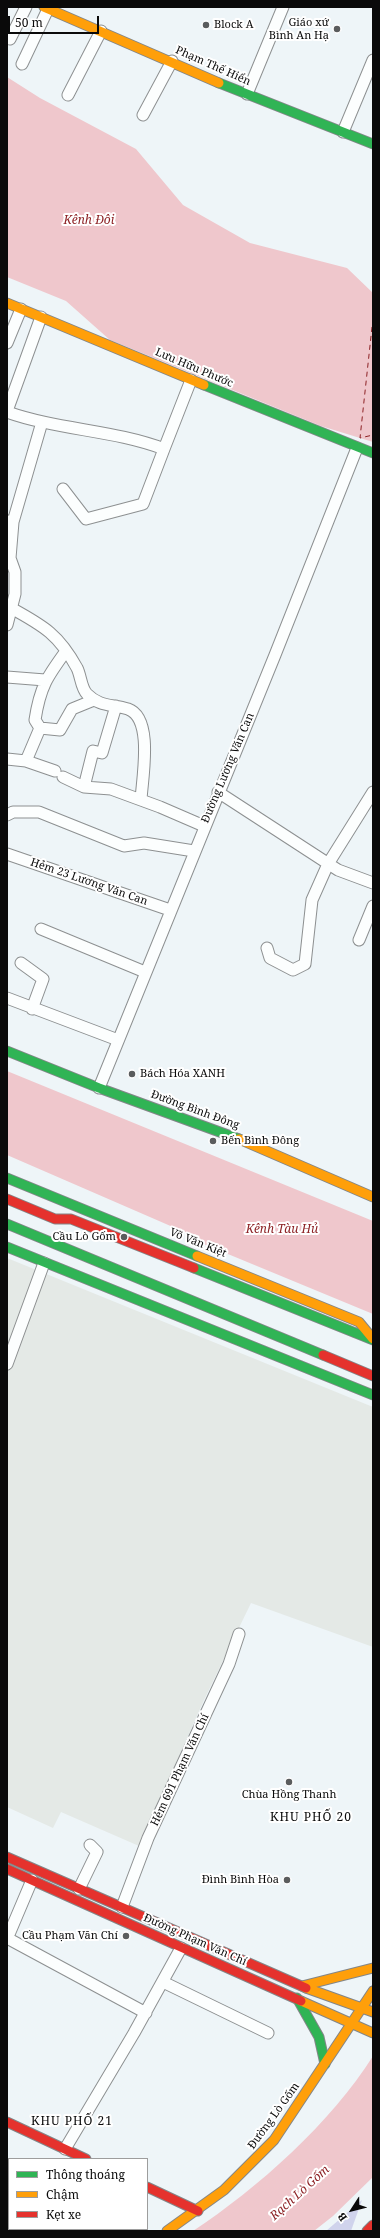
<!DOCTYPE html>
<html>
<head>
<meta charset="utf-8">
<style>
	body { margin:0 }
	#map { position:relative; width:380px; height:2238px; overflow:hidden; background:#eef5f8; font-family:"Noto Serif",serif }
	canvas { display:block }
	.frame { position:absolute; inset:0; border:8px solid #0a0a0a; pointer-events:none }
	.legend { position:absolute; left:8px; top:2158px; width:140px; height:72px; box-sizing:border-box; background:#fff; border:1px solid #9d9d9d; margin:0; padding:5px 7px; list-style:none; font-size:12px; color:#0a0a0a }
	.legend li { display:flex; align-items:center; gap:8px; height:20px }
	.legend b { width:20px; border:1px solid #9d9d9d }
	.north { position:absolute; left:332px; top:2190px; width:40px; height:40px; -webkit-text-stroke:3px #fff; paint-order:stroke; rotate:234deg; font-size:11px; font-weight:700; line-height:16px; text-align:center; color:#0a0a0a }
	.north::after { content:''; display:block; margin:auto; width:14px; height:18px; background:#0a0a0a; clip-path:polygon(50% 0,100% 100%,50% 72%,0 100%) }
	.scale { position:absolute; left:8px; top:16px; width:91px; height:18px; box-sizing:border-box; border:2px solid #0a0a0a; border-top:0; padding-left:5px; font-size:12px; line-height:14px; white-space:nowrap; color:#0a0a0a; -webkit-text-stroke:3px #fff; paint-order:stroke }
</style>
</head>
<body>
<div id="map">
<canvas width="380" height="2238"></canvas>
<div class="frame"></div>
<ul class="legend">
<li><b style="height:5px;background:#30b455"></b>Thông thoáng</li>
<li><b style="height:5px;background:#ff9f0a"></b>Chậm</li>
<li><b style="height:5px;background:#e5322d"></b>Kẹt xe</li>
</ul>
<div class="north">B</div>
<div class="scale">50 m</div>
</div>
<script>
const ctx = document.querySelector('canvas').getContext('2d');
ctx.lineJoin = 'round';
function fill(path, color) { ctx.fillStyle = color; ctx.fill(path, 'evenodd'); }
function trace(path, color, width, dash) { ctx.strokeStyle = color; ctx.lineWidth = width; ctx.lineCap = dash ? 'butt' : 'round'; ctx.setLineDash(dash || []); ctx.stroke(path); }
function write(font, color, halo, rows, align = 'center') {
  ctx.font = font + ' "Noto Serif",serif'; ctx.lineWidth = 4; ctx.setLineDash([]); ctx.textBaseline = 'middle'; ctx.strokeStyle = halo; ctx.fillStyle = color; for (const [text, x, y, turn = 0] of rows) {
    ctx.save(); ctx.translate(x, y); ctx.rotate((+turn || 0) * Math.PI / 180); ctx.textAlign = isNaN(turn) ? turn : align; if (halo) ctx.strokeText(text, 0, 0); ctx.fillText(text, 0, 0); ctx.restore();
  }
}
fill(new Path2D(`
	M7,1258L373,1407V1647L251,1603L204,1700L139,1846L61,1812L53,1828L7,1807Z`), '#e4e9e6');
fill(new Path2D(`
	M362,2200L351,2231H326Z`), '#d0d3ec');
fill(new Path2D(`
	M7,77L40,98L136,149L183,205L250,243L347,268L373,293V442L321,426L110,340L66,301L7,277Z
	M7,1071L373,1221V1314L194,1240L189,1234L7,1155Z
	M373,2056V2177L333,2216L314,2231H193C258,2188 331,2123 373,2056Z`), '#efc7cc');
trace(new Path2D(`
	M373,318L360,438L373,435`), '#8d2225', 1, [5, 4]);
const street = new Path2D(`
	M10,39L26,7
	M22,64L48,9
	M247,94L283,7
	M68,95L101,31
	M143,115L172,61
	M343,132L373,60
	M7,343L21,309
	M7,411L41,317
	M7,412C58,430 114,430 164,449L191,380
	M63,489L86,519L143,504L164,449
	M7,521L13,522L42,422
	M11,608C44,626 59,635 77,668C81,676 81,688 87,694C100,707 111,704 128,709C154,718 142,779 141,800
	M7,625L15,594V572L10,558L13,522
	M7,677L45,680
	M40,728L60,730L72,709L94,700
	M7,759L26,761L55,771
	M26,761L40,728L35,720C40,687 47,677 66,651
	M63,777L84,787L111,789L160,807L204,826
	M84,787L93,751L102,753L116,706
	M218,792L338,870L373,883
	M7,815L13,812H39L124,846L144,843L194,851
	M7,854L170,910
	M41,929L145,972
	M359,940L373,906
	M267,948L270,958L293,970L305,964L312,900L328,864L373,792
	M21,963L43,979L32,1009
	M7,998L118,1040
	M99,1088L275,655L357,448
	M7,1364L44,1263
	M79,1889L97,1852L90,1845
	M122,1907L148,1838L229,1664L239,1634
	M7,1938L146,2013
	M7,1939L32,1880
	M163,1982L268,2033
	M65,2149L134,2033L181,1948`);
const fast = new Path2D(`
	M219,83L373,144
	M204,385L373,453
	M7,1051L99,1088L239,1139
	M7,1178L197,1256
	M7,1224L323,1355
	M7,1247L373,1395
	M194,1268L373,1340
	M297,1998L319,2037L325,2064`);
const slow = new Path2D(`
	M44,7L219,83
	M7,303L204,385
	M239,1139L373,1197
	M197,1256L359,1322L373,1339
	M302,1986L373,1968
	M306,1988L373,2012
	M301,2001L373,2033
	M167,2231L224,2190L274,2140L373,1991`);
const jam = new Path2D(`
	M7,1199L55,1219H71L194,1268
	M323,1355L373,1376
	M7,1857L306,1988
	M7,1869L301,2001
	M7,2122L86,2159
	M147,2187L198,2211
	M367,2231L373,2225`);
trace(street, '#8d9091', 13);
trace(fast, '#838688', 11);
trace(slow, '#838688', 11);
trace(jam, '#838688', 11);
trace(street, '#fcfefe', 11);
trace(fast, '#30b455', 9);
trace(slow, '#ff9f0a', 9);
trace(jam, '#e5322d', 9);
for (const [x, y, r, color] of [
	[206,25,4,"#5a5c5d"],
	[337,29,4,"#5a5c5d"],
	[132,1074,4,"#5a5c5d"],
	[213,1141,4,"#5a5c5d"],
	[124,1237,4,"#5a5c5d"],
	[289,1782,4,"#5a5c5d"],
	[287,1880,4,"#5a5c5d"],
	[126,1936,4,"#5a5c5d"]
]) { const dot = new Path2D(); dot.arc(x, y, r, 0, 2 * Math.PI); ctx.fillStyle = color; ctx.fill(dot); trace(dot, '#fff', 1.5); }
write('11px', '#0a0a0a', '#fff', [
	["Giáo xứ",329,23],
	["Bình An Hạ",329,36],
	["Block A",214,25,"left"],
	["Bách Hóa XANH",140,1074,"left"],
	["Bến Bình Đông",221,1141,"left"],
	["Cầu Lò Gốm",116,1237],
	["Chùa Hồng Thanh",289,1795,"center"],
	["Đình Bình Hòa",279,1880],
	["Cầu Phạm Văn Chí",118,1936]
], 'right');
write('11px', '#0a0a0a', '#fff', [
	["Phạm Thế Hiển",213,66,24],
	["Lưu Hữu Phước",194,368,23],
	["Đường Lương Văn Can",228,768,-67],
	["Hẻm 23 Lương Văn Can",89,882,19],
	["Đường Bình Đông",195,1110,20],
	["Võ Văn Kiệt",198,1243,22],
	["Hẻm 691 Phạm Văn Chí",180,1770,-65],
	["Đường Phạm Văn Chí",195,1940,24],
	["Đường Lò Gốm",274,2116,-54]
]);
write('italic 12px', '#8d2225', '#fff', [
	["Kênh Đôi",89,221],
	["Kênh Tàu Hủ",282,1230],
	["Rạch Lò Gốm",300,2193,-42]
]);
ctx.letterSpacing = '1px';
write('12px', '#0a0a0a', '#fff', [
	["KHU PHỐ 20",311,1818],
	["KHU PHỐ 21",72,2122]
]);
ctx.letterSpacing = '0px';
</script>
</body>
</html>
